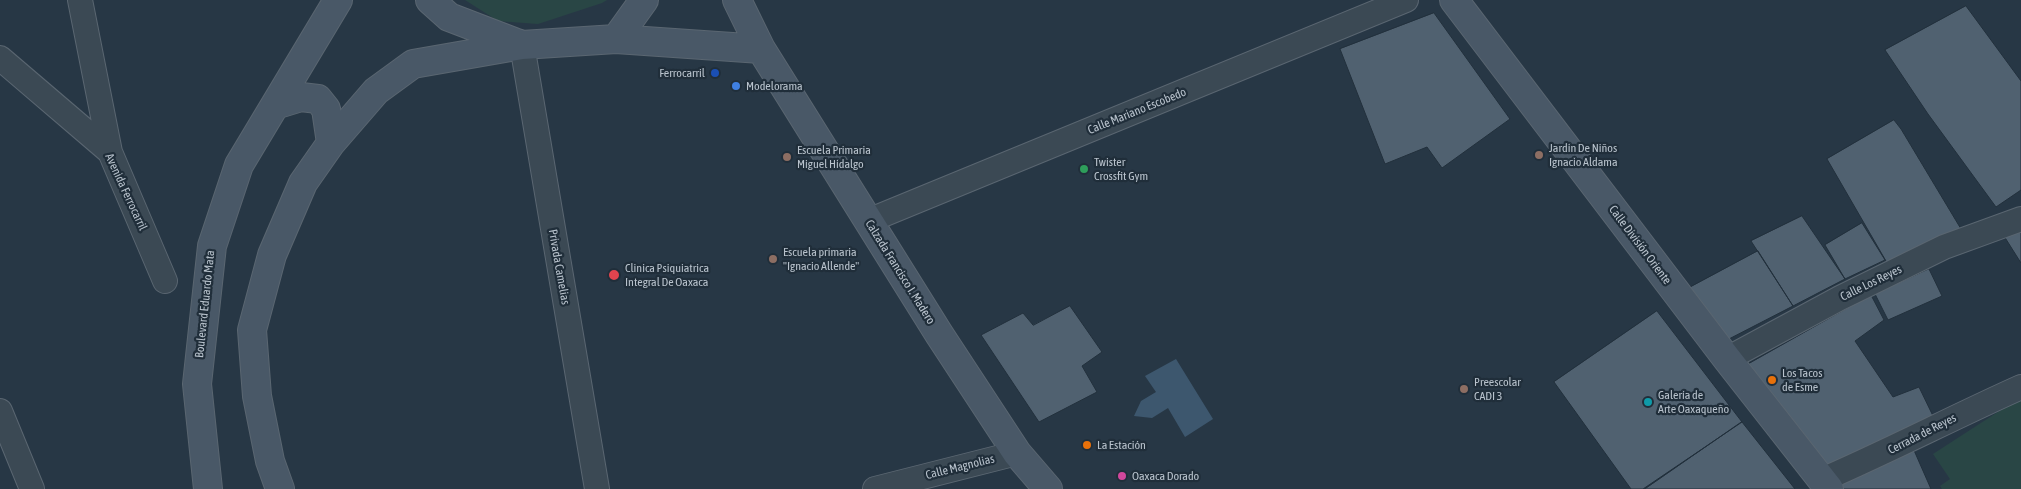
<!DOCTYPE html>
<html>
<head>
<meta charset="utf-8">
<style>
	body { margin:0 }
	canvas { display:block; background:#273745 }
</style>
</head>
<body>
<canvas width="2021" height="489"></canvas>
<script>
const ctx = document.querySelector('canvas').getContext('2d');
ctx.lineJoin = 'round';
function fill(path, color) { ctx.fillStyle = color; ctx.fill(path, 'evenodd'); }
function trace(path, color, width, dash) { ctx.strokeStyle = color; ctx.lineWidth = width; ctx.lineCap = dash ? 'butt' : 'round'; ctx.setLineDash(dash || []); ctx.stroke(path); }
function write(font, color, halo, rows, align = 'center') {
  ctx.font = font + ' "Asap Condensed",sans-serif'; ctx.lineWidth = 4.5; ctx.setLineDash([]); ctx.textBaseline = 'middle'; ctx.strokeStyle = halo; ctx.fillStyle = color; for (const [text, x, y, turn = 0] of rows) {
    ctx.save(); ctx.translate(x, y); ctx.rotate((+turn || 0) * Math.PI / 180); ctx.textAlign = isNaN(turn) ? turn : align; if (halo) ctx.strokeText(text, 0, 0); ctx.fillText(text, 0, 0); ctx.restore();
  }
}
fill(new Path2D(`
	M465,0H607L602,3L538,24L498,21Z
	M2021,397V489H1942L1940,486L1950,479L1933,454Z`), '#294645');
fill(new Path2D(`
	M1176,359L1213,419L1185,437L1168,408L1152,418L1134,416L1141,401L1156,392L1145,376Z`), '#3d576e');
const building = new Path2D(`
	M1966,6L2021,81V190L1996,207L1928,114L1885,50Z
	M1434,13L1510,119L1442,168L1427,147L1385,164L1340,49Z
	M1894,120L1901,129L1961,229L1890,268L1827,159Z
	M1802,216L1845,279L1793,306L1751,241Z
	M1862,223L1885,260L1845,279L1825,245Z
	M2021,230V263L2004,236Z
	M1758,251L1793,306L1727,340L1687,289Z
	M1929,269L1942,296L1888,320L1875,294Z
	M1871,295L1884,320L1855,341L1893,397L1919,387L1934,418L1823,473L1745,366Z
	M1070,306L1102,352L1082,366L1097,392L1039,422L981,335L1023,313L1033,325Z
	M1657,311L1742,422L1643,489H1631L1554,382Z
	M1742,422L1795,489H1645Z
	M1913,448L1931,489H1843L1837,482Z`);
fill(building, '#506170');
trace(building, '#22303c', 1);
const street = new Path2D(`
	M80,0L110,152
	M522,45L597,489
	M0,58L110,152L165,281
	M868,221L1406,0
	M1727,359L1840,298L1944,247L2021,219
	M0,411L32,489
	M1822,480C1889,451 1954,417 2021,387
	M875,489L1017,453`);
const secondary = new Path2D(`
	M430,0L449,17L522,45
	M737,0L761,49L939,334L1017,453L1048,489
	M1454,0L1727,359L1829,489
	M616,39L644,0
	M275,105L301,97L318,99L326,109L331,143
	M208,489L197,384L212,246L239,165L338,0
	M280,489L270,461L257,396L252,330L272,255L303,183L331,143L376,91L413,64L522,45L616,39L761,49`);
trace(street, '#5a6671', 26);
trace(secondary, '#5a6671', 30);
trace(street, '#3b4954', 24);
trace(secondary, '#495867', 28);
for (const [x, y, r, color] of [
	[715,73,5,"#1a4fb4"],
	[736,86,5,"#3f7fe0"],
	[1539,155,5,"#8d6e63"],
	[787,157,5,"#8d6e63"],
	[1084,169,5,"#2e9e5b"],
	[773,259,5,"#8d6e63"],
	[614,275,6,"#e0444e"],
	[1772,380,5,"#e8710a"],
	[1464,389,5,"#8d6e63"],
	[1648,402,5,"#0f9aa8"],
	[1087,445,5,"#e8710a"],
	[1122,476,5,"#d1479c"]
]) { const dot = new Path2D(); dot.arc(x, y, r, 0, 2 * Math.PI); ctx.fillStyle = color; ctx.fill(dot); trace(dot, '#202e3a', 2); }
write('12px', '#b9c3cd', '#202e3a', [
	["Ferrocarril",705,73,"right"],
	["Modelorama",746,86],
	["Jardin De Niños",1549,148],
	["Ignacio Aldama",1549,162],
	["Escuela Primaria",797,150],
	["Miguel Hidalgo",797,164],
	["Twister",1094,162],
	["Crossfit Gym",1094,176],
	["Escuela primaria",783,252],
	["\"Ignacio Allende\"",783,266],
	["Clinica Psiquiatrica",625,268],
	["Integral De Oaxaca",625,282],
	["Los Tacos",1782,373],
	["de Esme",1782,387],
	["Preescolar",1474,382],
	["CADI 3",1474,396],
	["Galería de",1658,395],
	["Arte Oaxaqueño",1658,409],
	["La Estación",1097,445],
	["Oaxaca Dorado",1132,476]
], 'left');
write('12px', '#b9c3cd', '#202e3a', [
	["Calle Mariano Escobedo",1137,111,-22],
	["Avenida Ferrocarril",126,192,65],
	["Calle División Oriente",1640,245,53],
	["Privada Camelias",559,267,80],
	["Calzada Francisco I. Madero",900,272,58],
	["Calle Los Reyes",1871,283,-26],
	["Boulevard Eduardo Mata",205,304,-84],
	["Cerrada de Reyes",1922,434,-27],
	["Calle Magnolias",960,467,-14]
]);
</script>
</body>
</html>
